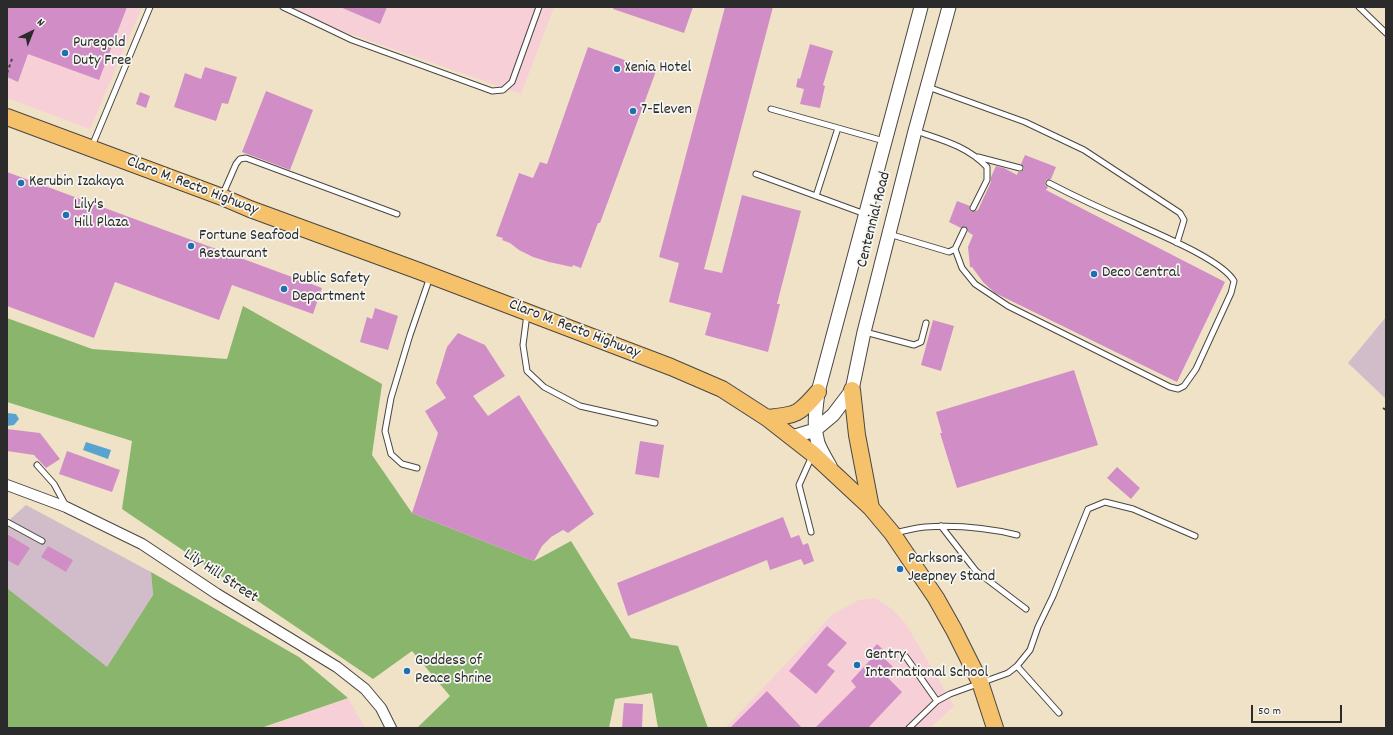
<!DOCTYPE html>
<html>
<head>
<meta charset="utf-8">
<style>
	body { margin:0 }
	#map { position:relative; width:1393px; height:735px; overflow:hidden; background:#f0e2c7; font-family:Dekko,sans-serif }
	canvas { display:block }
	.frame { position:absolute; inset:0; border:8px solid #2b2b2b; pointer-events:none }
	.north { position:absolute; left:12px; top:12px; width:40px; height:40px; -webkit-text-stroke:3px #f6f6f2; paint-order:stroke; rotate:43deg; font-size:11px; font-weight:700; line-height:16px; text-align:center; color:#2b2b2b }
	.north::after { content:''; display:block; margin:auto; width:14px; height:18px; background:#2b2b2b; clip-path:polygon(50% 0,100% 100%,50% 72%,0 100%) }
	.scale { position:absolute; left:1251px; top:705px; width:91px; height:18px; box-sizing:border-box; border:2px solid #2b2b2b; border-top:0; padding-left:5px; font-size:12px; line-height:14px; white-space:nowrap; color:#2b2b2b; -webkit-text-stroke:3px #f6f6f2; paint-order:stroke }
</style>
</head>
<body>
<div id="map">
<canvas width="1393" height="735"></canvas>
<div class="frame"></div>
<div class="north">N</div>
<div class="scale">50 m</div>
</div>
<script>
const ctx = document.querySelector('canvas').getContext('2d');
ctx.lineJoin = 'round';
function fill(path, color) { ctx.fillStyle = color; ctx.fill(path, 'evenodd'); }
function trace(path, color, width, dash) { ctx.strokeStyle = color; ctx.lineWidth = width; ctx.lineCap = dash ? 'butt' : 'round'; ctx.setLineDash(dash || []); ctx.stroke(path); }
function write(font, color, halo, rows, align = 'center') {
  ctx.font = font + ' Dekko,sans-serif'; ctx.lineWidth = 3.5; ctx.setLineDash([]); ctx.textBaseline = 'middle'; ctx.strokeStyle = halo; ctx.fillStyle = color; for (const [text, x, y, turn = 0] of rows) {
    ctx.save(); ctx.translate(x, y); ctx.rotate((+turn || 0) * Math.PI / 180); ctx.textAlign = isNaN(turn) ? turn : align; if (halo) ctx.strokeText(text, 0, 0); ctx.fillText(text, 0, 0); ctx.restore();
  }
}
fill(new Path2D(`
	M7,7H142L90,129L7,98Z
	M274,7H554L521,94Z
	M875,598L892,609L906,624L954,706L930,728H725L833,614L859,600Z
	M348,698L365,728H264Z`), '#f6cfd7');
fill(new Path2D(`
	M1386,317V399L1348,363Z
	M26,505L151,572L153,595L107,668L7,588V522Z`), '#d1bdc9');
fill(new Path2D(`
	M243,306L382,384L372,455L412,513L534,561L571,541L631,638L678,646L708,728H658L652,693L615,699L609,728H417L450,696L412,651L373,679L122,509L132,441L7,402V318L92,349L227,359Z
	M151,572L299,657L348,698L261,728H7V588L107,667L153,595Z`), '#8ab56c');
fill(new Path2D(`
	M7,413L16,414L19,419L14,425L7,426Z
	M86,442L111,450L108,459L83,450Z`), '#59a3d0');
fill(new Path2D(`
	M7,7H127L99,80L28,54L18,82L7,77Z
	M340,7H387L380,24Z
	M614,7H693L684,33L613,9Z
	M725,7H773L704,269L722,273L742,195L801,211L777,304H780L768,352L705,335L711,313L669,302L679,263L659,257Z
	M810,44L833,51L823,85L825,86L820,108L800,104L804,89L796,87L798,78L800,79Z
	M588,47L656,71L600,223H598L581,268L573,265L572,267L549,262L533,257L519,250L510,243L502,240L503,238L496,236L519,173L533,178L540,162L547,164Z
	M205,67L237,77L228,104L222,103L216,121L174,107L185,73L201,79Z
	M266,91L313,110L290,170L242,152Z
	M140,92L150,96L146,108L136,104Z
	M1025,155L1056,167L1051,179H1047L1045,182V185L1048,187L1046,190L1225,282L1177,382L995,293L983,282L972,267H970L968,247L973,235L968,232L966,227L963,226L961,228L949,222L957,201L970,206L969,210L972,212L978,210L991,182V177L996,166L1004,168L1017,175L1018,172H1021L1024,169V167L1021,164Z
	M7,172L322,288L313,314L232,285L219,320L115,282L94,338L7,306Z
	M375,308L398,316L388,350L360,342L367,317L372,319Z
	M933,320L954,326L941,371L921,365Z
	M458,333L485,345L505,376L473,396L488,416L519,395L594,514L568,533L563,530L551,537L542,546L534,561L412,513L438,433L425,411L446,398L436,383L447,347Z
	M1074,370L1098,445L957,488L940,433H942L936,412Z
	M7,429L40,433L60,459L46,468L34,455L7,451Z
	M640,441L664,445L659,478L635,474Z
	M67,451L120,470L112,492L59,474Z
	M1117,467L1140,488L1131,499L1107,478Z
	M783,517L791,538L799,535L803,545L808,543L814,561L804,565L801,559L770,570L767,560L628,616L617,583Z
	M7,534L30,548L18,566L7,560Z
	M48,546L73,560L66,572L41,557Z
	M827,626L847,643L827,665L835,671L816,694L789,671Z
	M877,644L889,655L885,659L893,667L885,675L902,692L868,728H815L856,687L851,681L873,657L869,653Z
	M767,691L802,728H730Z
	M624,703L643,704L642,728H622Z`), '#d18ec6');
const service = new Path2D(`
	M283,7L352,40L492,91L503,90L512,82L539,7
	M1359,7L1386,33
	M928,87L1025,122L1084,150L1180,213L1184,220L1177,243
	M771,109L884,141
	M916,131C942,140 967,146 987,167V180L973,208
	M92,146L150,7
	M978,157L1020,168
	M756,174L865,214
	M222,196L236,164L240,159L246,158L397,214
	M816,196L838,128
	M889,234L949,252L955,249L964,230
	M955,249L962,268L975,284L1008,306L1170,387L1178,389L1184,386L1196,369L1231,293L1234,281C1221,259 1157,234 1132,222C1104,210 1076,197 1049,183
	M527,314L523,345L527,371L544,387L580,406L655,423
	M865,332L914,345L921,342L926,323
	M37,465L54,484L66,506
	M417,468L402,464L391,454L385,431L391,398L410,335L430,277
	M7,522L42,541
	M941,526L976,571L1026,609
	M811,532L799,485L812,456
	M894,533C904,531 915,528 925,527C955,525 988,528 1017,535
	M906,657L937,701
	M1017,666L1059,713
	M909,728L937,701L950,694L1008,673L1017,666L1030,650L1038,627L1053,596L1088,509L1105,502L1133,509L1195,536`);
const minor = new Path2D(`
	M7,485L66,507L142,544L217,594L337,667L365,689L381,708L391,728`);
const tertiary = new Path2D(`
	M792,437L815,430L833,415L852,390L864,332L915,131L949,7
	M830,466C826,459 821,451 818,443C813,426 816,409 818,392C853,264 886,135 921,7`);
const primary = new Path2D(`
	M7,117L222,197L250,209L419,271L671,367L722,389L767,418L813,454L871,508L892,533L936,598L954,630L980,682L995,728
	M852,390L857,435L871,508
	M767,418C797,415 798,415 818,392`);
trace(service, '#494642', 7);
trace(minor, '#494642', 12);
trace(tertiary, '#494642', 15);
trace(primary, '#494642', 18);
trace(new Path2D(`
	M7,73L13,56
	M1383,408L1386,410`), '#494642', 2, [3, 3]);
trace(service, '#fff', 5);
trace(minor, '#fff', 10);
trace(tertiary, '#fff', 13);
trace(primary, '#f5c16b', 16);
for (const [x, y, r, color] of [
	[65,53,4,"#1f6fb2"],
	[617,69,4,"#1f6fb2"],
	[633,111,4,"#1f6fb2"],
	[21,183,4,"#1f6fb2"],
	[66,215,4,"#1f6fb2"],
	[191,246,4,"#1f6fb2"],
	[1094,274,4,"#1f6fb2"],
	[284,289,4,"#1f6fb2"],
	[900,569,4,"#1f6fb2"],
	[857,665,4,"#1f6fb2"],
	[407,671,4,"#1f6fb2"]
]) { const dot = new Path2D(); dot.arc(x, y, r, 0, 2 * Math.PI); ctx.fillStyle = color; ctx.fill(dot); trace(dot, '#f6f6f2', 1.5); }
write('16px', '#2b2b2b', '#f6f6f2', [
	["Puregold",73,44],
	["Duty Free",73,62],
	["Xenia Hotel",625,69],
	["7-Eleven",641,111],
	["Kerubin Izakaya",29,183],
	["Lily's",74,206],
	["Hill Plaza",74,224],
	["Fortune Seafood",199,237],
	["Restaurant",199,255],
	["Deco Central",1102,274],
	["Public Safety",292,280],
	["Department",292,298],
	["Parksons",908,560],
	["Jeepney Stand",908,578],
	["Gentry",865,656],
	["International School",865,674],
	["Goddess of",415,662],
	["Peace Shrine",415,680]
], 'left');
write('16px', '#2b2b2b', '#f6f6f2', [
	["Claro M. Recto Highway",192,187,21],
	["Centennial Road",875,220,-76],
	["Claro M. Recto Highway",574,330,21],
	["Lily Hill Street",220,577,33]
]);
</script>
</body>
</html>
